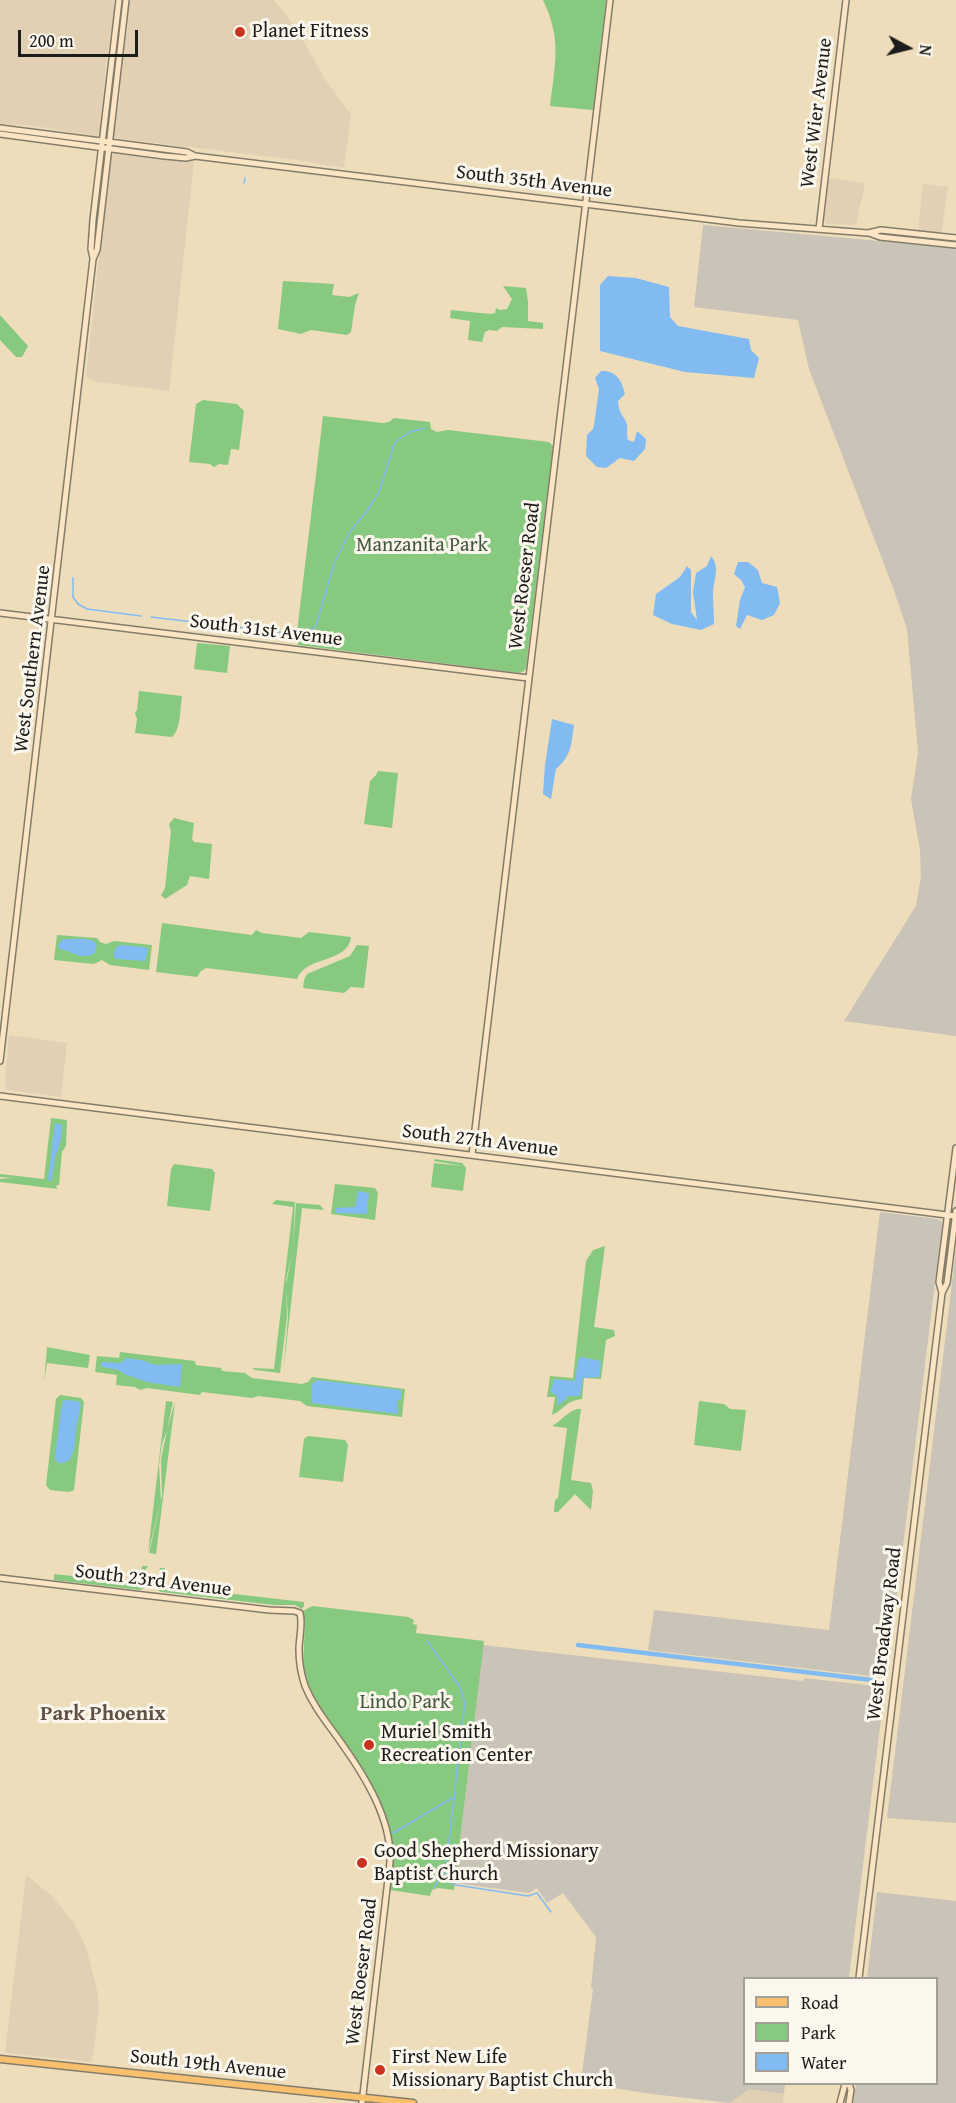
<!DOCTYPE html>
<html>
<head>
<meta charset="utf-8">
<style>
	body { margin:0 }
	#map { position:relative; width:956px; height:2103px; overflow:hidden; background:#edddba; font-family:"Gentium Book Plus",serif }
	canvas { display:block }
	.legend { position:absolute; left:743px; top:1977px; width:195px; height:108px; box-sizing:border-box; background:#fbf7ec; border:2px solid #a29f99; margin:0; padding:8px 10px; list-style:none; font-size:18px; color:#1c1c1c }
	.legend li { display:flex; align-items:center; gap:12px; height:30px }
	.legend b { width:30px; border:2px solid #a29f99 }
	.north { position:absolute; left:878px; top:18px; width:60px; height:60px; -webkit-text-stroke:4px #fbf7ec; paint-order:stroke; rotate:97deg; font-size:16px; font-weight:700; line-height:24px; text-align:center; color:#1c1c1c }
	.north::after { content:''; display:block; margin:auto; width:21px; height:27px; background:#1c1c1c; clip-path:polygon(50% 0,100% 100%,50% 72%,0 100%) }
	.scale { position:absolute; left:18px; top:30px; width:120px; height:27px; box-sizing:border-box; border:3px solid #1c1c1c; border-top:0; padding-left:8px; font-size:18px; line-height:21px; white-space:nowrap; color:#1c1c1c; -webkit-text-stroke:4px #fbf7ec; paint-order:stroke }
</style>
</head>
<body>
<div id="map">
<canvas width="956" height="2103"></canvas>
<ul class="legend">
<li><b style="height:8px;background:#f8bf6c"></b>Road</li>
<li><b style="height:16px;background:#88c980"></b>Park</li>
<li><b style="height:16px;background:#81bbf2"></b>Water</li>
</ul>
<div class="north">N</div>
<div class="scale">200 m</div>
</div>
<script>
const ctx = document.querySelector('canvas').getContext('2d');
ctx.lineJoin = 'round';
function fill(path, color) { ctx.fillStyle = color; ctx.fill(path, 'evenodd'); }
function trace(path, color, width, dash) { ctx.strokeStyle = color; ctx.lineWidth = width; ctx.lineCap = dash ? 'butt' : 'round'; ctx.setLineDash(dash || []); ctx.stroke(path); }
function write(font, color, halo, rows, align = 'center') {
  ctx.font = font + ' "Gentium Book Plus",serif'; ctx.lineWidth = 6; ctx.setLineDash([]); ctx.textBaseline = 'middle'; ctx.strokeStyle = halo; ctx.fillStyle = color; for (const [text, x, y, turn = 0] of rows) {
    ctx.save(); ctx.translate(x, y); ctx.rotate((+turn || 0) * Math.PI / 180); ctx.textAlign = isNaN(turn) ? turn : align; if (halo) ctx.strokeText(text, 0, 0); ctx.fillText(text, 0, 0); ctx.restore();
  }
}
fill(new Path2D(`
	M0,0H114V13L106,63L100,132L97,136L27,125L0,124Z
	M129,0H274L296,28L325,79L351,115L344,168L297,160L115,138L113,134L120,96L122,54L128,29Z
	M115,153L157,160L194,162L169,391L92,381L86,376L110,158Z
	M828,178L865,183L856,225L828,224L824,222Z
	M923,184L948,187L942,230L939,233L918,231Z
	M9,1035L67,1043L61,1097L7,1090L5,1084Z
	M26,1875L51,1895L75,1924L87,1950L98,1995L99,2009L92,2062L5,2053Z
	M749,2089L784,2094L783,2103H730Z`), '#e2d0b4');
fill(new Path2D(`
	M703,225L956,248V1036L844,1021L916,906L921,876L920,850L911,799L918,752L907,629L892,585L809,369L798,320L694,307Z
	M880,1212L937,1219L941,1221L942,1225L887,1678L648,1650L654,1610L829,1630Z
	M956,1250V1823L887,1818Z
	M483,1645L803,1681L804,1678L885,1687L849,1978H744V2084H785L784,2094L749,2089L730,2103L652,2094L588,2084L581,2081L593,1989L591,1988L596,1937L563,1893L547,1903L537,1888L529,1893L455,1883Z
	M877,1892L956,1901V2103H853L856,2084H936V1978H867Z`), '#cac3b8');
fill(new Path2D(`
	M543,0H606L593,110L550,106C555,64 562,39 543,0Z
	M283,281L334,284L332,295L349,297L359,293L355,305L351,332L347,335L311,330L301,334L278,329Z
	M503,286L526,288L528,302V321L543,323V329L502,327L497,331L489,330L485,332L482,342L468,340L470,321L450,318L451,310L490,314L495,313L496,308L500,310L507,309L512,299Z
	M0,315L28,346L22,357H16L0,340Z
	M203,400L237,404L244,411L239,450L231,449L228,465L219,464L214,467L210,464L189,462L196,404Z
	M323,416L383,423L389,422L394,418L430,422L431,429L437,432L448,430L549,442L553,446L526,668L524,671L520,673L298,645L296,640Z
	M197,643L230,646L227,673L194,669Z
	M139,691L182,696C180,708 181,729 172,737L135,733L137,719L135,713L137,710Z
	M378,771L398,773L392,828L364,824L370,781L376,775Z
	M174,818L194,823L192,839L194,842L212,844L209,879L190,876L187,885L165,899L161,895L165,888L171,831L169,824Z
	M162,923L252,935L256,930L262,933L301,938L309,932L351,937C348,964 306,955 297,979L206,968L201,971L197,977L156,972Z
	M57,935L97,938L100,942L106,944L114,941L152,945L149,970L110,965L102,960L94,964L54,960Z
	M357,945L369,946L364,988L351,987L344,993L303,988L304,980L307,974L350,956Z
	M51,1118L67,1120L66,1146L62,1152L59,1185H57L56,1187L58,1189L0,1182V1179L12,1178L0,1177V1174L44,1179Z
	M435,1159L462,1163L466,1168L463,1191L431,1187L434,1163L463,1166L434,1161Z
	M174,1164L212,1169L215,1173L210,1211L167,1206L171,1169Z
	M335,1184L375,1188L378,1193L375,1220L331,1214Z
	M276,1200L295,1202L293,1247L296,1203L320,1205L324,1210L302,1208L283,1374L288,1317L286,1284L293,1249L286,1280L287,1317L280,1373L255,1370L252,1368L274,1369L293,1207L272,1204Z
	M605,1246L594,1327L614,1330L615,1336L606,1340L601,1379L584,1378L582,1399C565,1401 565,1409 552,1415L555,1397H547L550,1376L573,1378L586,1261L593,1250Z
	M47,1347L90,1355L88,1368L47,1363L44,1383Z
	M120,1352L195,1361L196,1365L221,1368L222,1371L245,1373L252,1378L302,1384L308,1382L312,1377L405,1389L402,1417L307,1406L300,1401L258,1396L252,1398L202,1392L200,1395L147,1388L140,1390L135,1387L116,1385L117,1375L95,1372L97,1356L119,1358Z
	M60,1395L81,1398L84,1402L74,1490L69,1492L50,1490L46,1485L56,1399Z
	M166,1401L173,1402L167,1430L175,1402L156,1554L149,1553L162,1496L161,1459L167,1431L162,1444L159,1465L161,1500L148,1553Z
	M699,1401L724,1404L730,1409L746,1410L741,1451L694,1445Z
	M577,1409H581L571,1480L591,1483L593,1491L591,1510L575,1494L558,1512H554L555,1500L558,1498L567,1428L552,1426C561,1421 567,1412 577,1409Z
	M308,1436L345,1440L348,1445L343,1482L299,1477L304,1439Z
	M142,1566H148L143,1574L146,1580V1587L140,1590L54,1580V1574L140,1583Z
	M160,1568H165L164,1586L304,1602V1606L302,1609L295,1605H274L161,1592L157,1589Z
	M312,1606L408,1617L414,1620L413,1624L417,1625L416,1633L484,1641L454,1890L438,1888L432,1890L430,1896L390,1890L393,1855L390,1829L364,1773L310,1690L303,1665L305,1623L303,1611Z`), '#88c980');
fill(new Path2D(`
	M608,276L636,278L669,287L670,317L678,326L749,339L751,350L759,358L754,378L685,372L600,351V285Z
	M601,371C616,370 622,381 625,394L618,401C619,416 625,416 627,425C628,430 626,434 628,440L634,442L637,431L646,439L645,449L634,461L620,458L606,468L597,467L586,456L587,435L593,429L594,425L599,389L595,378Z
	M711,556C721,568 713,580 713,594C713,604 714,614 714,624L701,630L672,624L653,615L656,594L680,577L687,566L691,570V612L697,620L693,592L696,573L707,566Z
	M738,562H748L758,570L762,583L777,587L780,603L774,615L762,620L747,615L740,629L736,626L740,600L745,587L741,580L734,574Z
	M552,719L574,725C571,745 572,755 556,769L551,799L543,794L545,765Z
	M63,939C74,940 89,936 97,944L95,953C82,961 72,951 60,949L58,945Z
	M121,945L144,947L148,949L145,961L116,959L114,957C113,951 115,947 121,945Z
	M55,1123L62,1125L61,1139L55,1158L51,1182L48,1179Z
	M358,1191L369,1193L367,1214L336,1213V1208L355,1207Z
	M581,1357L601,1361L600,1377L583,1378L580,1396H569L558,1406L557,1396L551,1392L554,1379L575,1381L578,1360Z
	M126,1358L142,1360L155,1365L182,1364L180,1387L147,1382L124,1374L119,1370L102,1367L101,1365L102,1362L121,1363Z
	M317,1380L401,1390V1399L397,1401L398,1414L312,1403V1384Z
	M66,1400L78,1401L81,1405C80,1413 77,1421 76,1429C74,1442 77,1465 58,1463L55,1458L61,1409L63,1401Z`), '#81bbf2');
trace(new Path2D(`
	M244,183L245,178
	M73,578V597L78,604L87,609L141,616
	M151,617L287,633
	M299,634H306L316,626L334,564L349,533L367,511L379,492L395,442L410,432L425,428
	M427,1641L460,1687L465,1703L446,1866L434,1888
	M393,1833L454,1797
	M445,1871L449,1882L456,1885L528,1896L537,1893L551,1912`), '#81bbf2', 1.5);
trace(new Path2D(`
	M578,1645L872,1680`), '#81bbf2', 4.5);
const secondary = new Path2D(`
	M0,128L187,152L195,156L739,223L868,233L881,230L956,238
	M0,134L164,156L186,158L195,156
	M819,229L846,0
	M869,233L880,237L956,245
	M93,258L91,249L93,220L119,0
	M0,613L528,678
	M0,1061L93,259L97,250L126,0
	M0,1096L955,1216
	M472,1155L610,0
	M942,1293L947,1283L956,1211
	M0,1578L269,1610L294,1611L300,1613C303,1625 299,1637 299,1650C299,1662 301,1674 305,1686C314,1708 329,1725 342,1744C366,1778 392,1820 390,1862L362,2103
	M859,1978L942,1293L939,1282L956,1148
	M849,2084L851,2090L849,2103
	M840,2103L845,2084`);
const primary = new Path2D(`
	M0,2059L413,2103`);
trace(secondary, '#847c6b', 8);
trace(primary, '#847c6b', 9);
trace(secondary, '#fce5c4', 5);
trace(primary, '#f8bf6c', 6);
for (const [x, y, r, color] of [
	[240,32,6,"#c8321e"],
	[369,1745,6,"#c8321e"],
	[362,1863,6,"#c8321e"],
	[380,2070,6,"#c8321e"]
]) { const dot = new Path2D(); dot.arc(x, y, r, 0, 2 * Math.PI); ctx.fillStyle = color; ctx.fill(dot); trace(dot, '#fbf7ec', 2); }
write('20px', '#1c1c1c', '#fbf7ec', [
	["Planet Fitness",252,32],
	["Muriel Smith",381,1733],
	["Recreation Center",381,1756],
	["Good Shepherd Missionary",374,1852],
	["Baptist Church",374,1875],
	["First New Life",392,2058],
	["Missionary Baptist Church",392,2081]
], 'left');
write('20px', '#1c1c1c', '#fbf7ec', [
	["West Wier Avenue",817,113,-83],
	["South 35th Avenue",534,182,7],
	["West Roeser Road",525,576,-83],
	["South 31st Avenue",266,631,7],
	["West Southern Avenue",33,659,-83],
	["South 27th Avenue",480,1141,7],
	["South 23rd Avenue",153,1581,7],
	["West Broadway Road",885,1634,-83],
	["West Roeser Road",362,1972,-83],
	["South 19th Avenue",208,2065,6]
]);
write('20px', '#42593f', '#fbf7ec', [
	["Manzanita Park",422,546],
	["Lindo Park",405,1703]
]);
write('bold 21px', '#604f43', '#fbf7ec', [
	["Park Phoenix",103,1715]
]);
</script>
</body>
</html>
